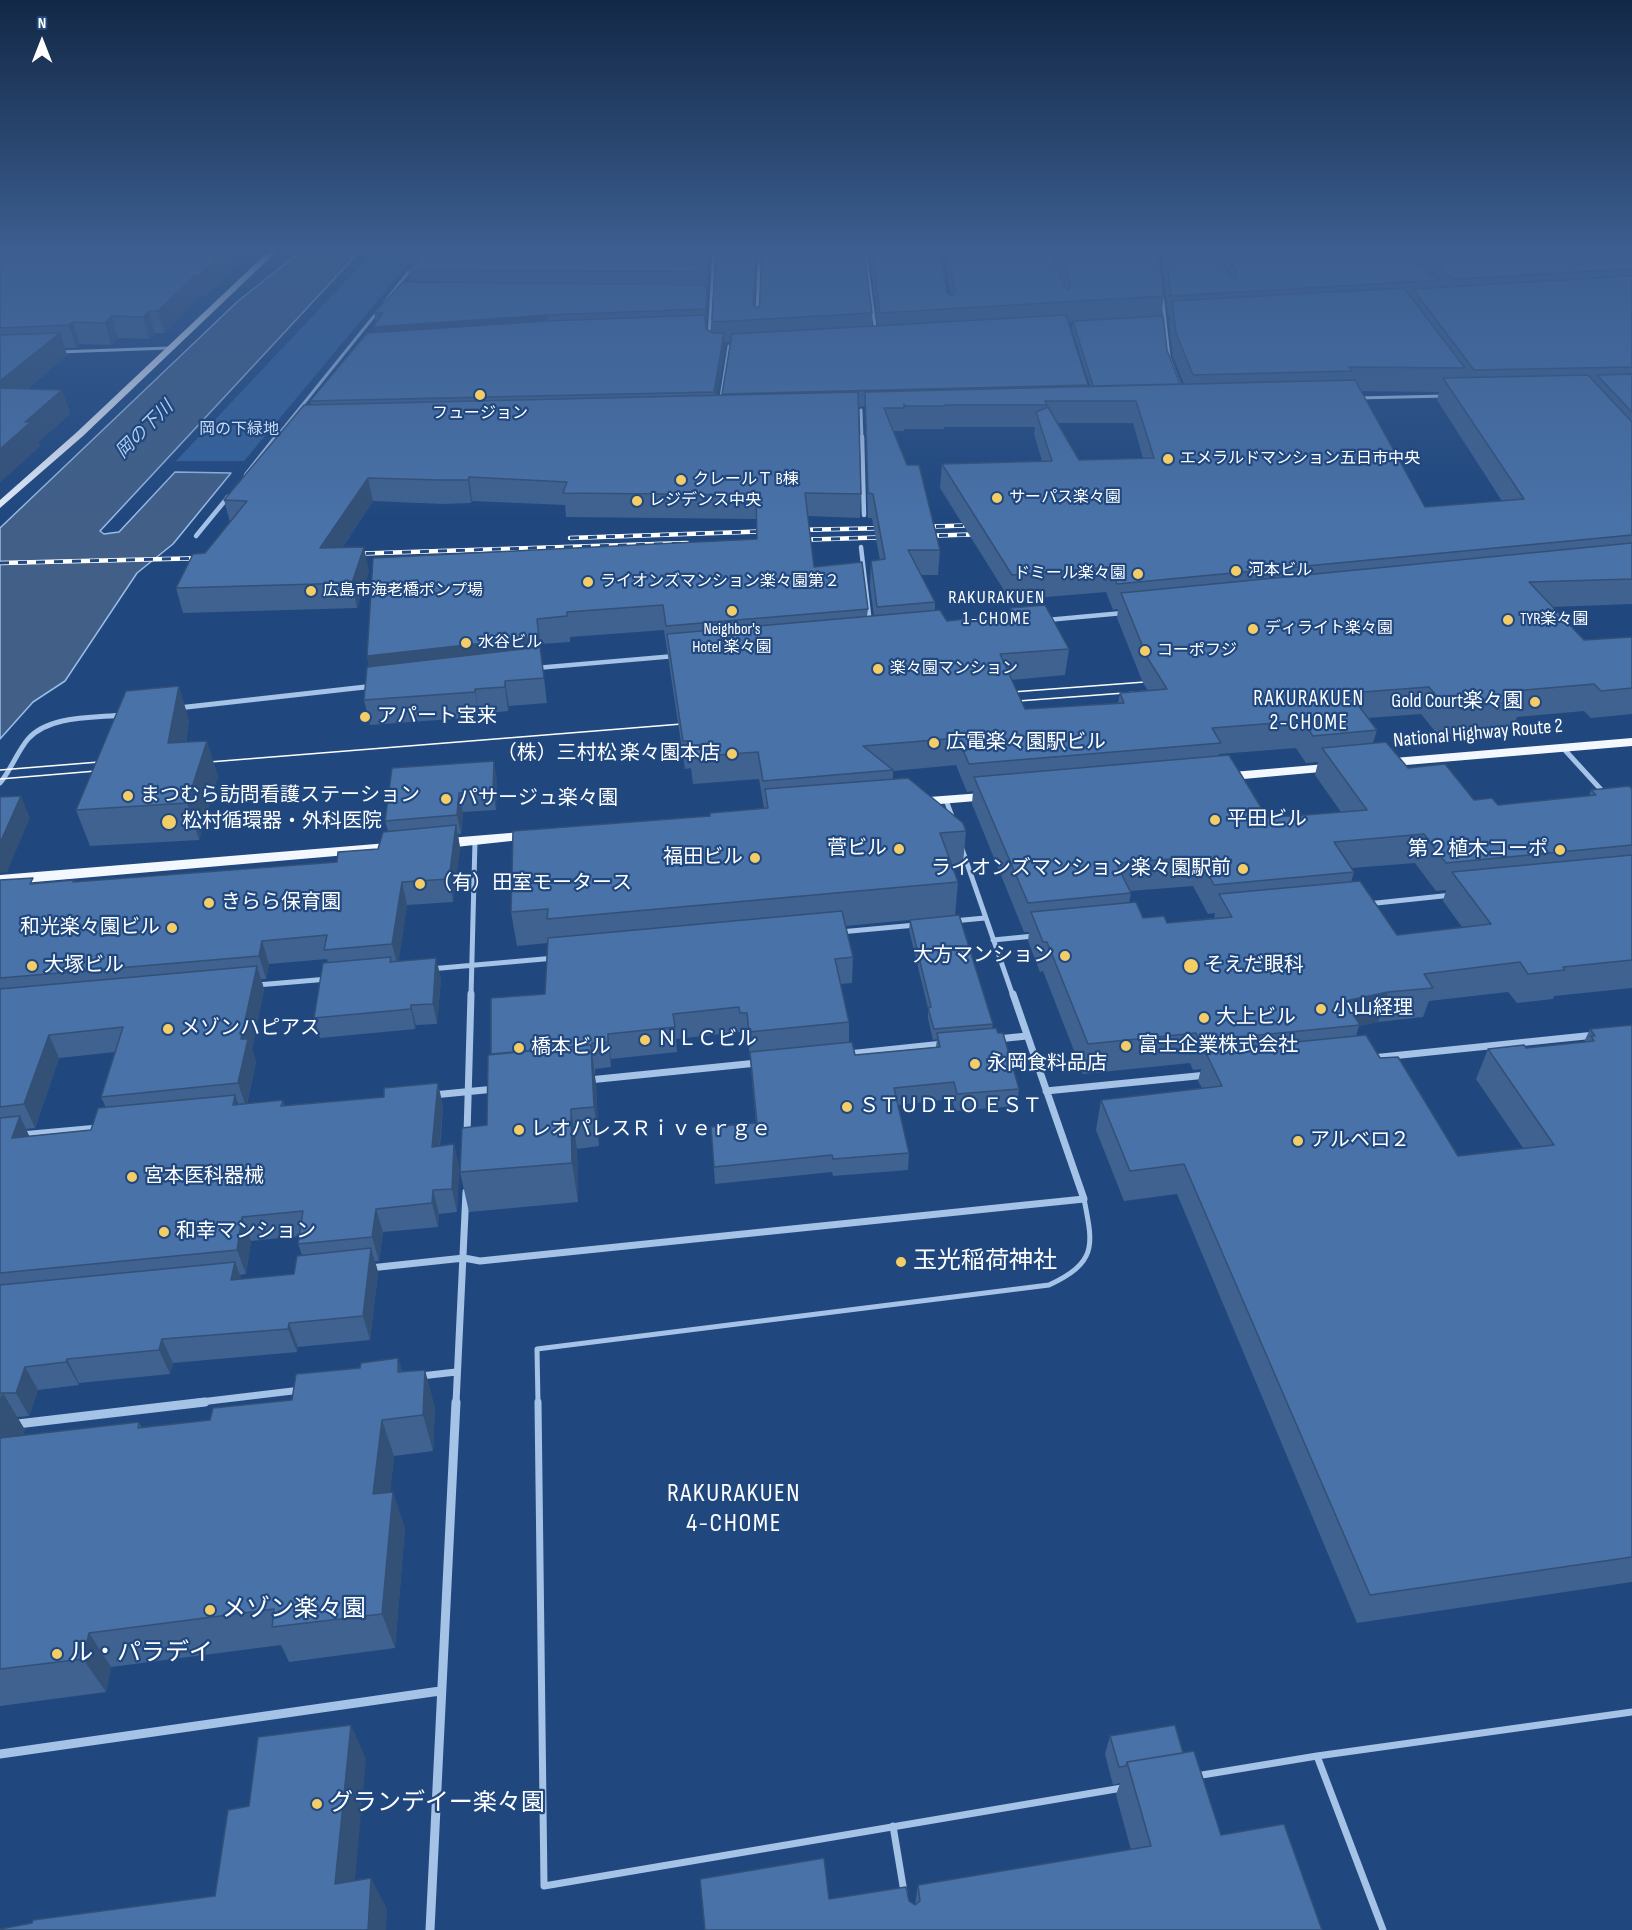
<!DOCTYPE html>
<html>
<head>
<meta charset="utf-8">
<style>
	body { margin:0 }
	#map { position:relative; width:1632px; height:1930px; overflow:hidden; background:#20487f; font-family:"Sofia Sans Condensed",sans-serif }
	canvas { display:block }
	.north { position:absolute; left:12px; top:12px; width:60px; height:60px; -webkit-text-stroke:4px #20487f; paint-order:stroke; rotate:0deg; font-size:16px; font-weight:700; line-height:24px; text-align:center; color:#fff }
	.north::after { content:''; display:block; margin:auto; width:21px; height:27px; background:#fff; clip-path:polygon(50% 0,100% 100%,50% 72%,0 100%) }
</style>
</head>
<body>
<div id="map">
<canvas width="1632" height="1930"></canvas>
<div class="north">N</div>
</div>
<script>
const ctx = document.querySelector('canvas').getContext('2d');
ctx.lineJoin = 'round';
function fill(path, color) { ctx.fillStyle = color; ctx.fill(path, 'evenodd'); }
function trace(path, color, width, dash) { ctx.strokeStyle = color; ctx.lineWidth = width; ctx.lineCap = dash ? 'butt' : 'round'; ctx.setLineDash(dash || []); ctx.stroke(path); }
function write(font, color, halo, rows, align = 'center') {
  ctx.font = font + ' "Sofia Sans Condensed","Noto Sans JP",sans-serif'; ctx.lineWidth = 4.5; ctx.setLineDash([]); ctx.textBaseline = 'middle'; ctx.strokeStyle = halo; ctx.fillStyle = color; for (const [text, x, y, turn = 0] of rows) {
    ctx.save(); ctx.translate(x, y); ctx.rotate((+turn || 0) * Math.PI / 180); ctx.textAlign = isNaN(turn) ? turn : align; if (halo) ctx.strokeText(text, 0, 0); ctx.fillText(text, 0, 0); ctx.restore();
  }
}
fill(new Path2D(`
	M374,251H419L244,461H176Z`), '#33629d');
const water = new Path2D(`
	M301,251H360L100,531L104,534L119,532L175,472L231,473L173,544L137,573L65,681L33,702L0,739V528L237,302Z`);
fill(water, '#415f87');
trace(water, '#98bde9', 1.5);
trace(new Path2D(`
	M538,1403L537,1349L1049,1285C1098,1262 1093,1245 1084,1199`), '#a5c2e7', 5);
trace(new Path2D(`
	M538,1402L544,1886L1122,1788
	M1317,1756L1383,1930
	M1196,1776L1317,1756L1632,1712
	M893,1826L904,1892`), '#a5c2e7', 7);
trace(new Path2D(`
	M865,251L876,334
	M1162,293L1169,357L1182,391
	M385,302L414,265
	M757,315L759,264L770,263
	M709,337L714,251
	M59,352L169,348
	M1357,398L1446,396
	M720,404L729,346H736
	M861,410L862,439
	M275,439L379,310`), '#a5c2e7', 3);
trace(new Path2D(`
	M862,437L864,515
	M246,475L276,437
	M196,536L228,497
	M861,547L870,624
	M1047,620L1123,613
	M536,668L675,656`), '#a5c2e7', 4.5);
trace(new Path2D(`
	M178,708L374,686
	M1563,748L1605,794
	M0,783C11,770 17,752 28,739C49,715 94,718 123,715
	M946,800L953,819
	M961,846L1013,996
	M1367,904L1452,895
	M953,921L985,918
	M840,932L916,925
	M993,940L1034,936
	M430,969L555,958
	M257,985L328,979
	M471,996L475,841`), '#a5c2e7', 5);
trace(new Path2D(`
	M997,1039L1027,1036
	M848,1054L943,1044
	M1372,1058L1595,1035
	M589,1080L757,1063
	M1046,1091L1207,1075
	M433,1095L495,1089
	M467,1134L471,994
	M21,1135L98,1128
	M370,1268L464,1258L480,1261L1084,1199L1013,994
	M421,1376L456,1372
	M192,1403L301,1390
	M456,1403L466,1192`), '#a5c2e7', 7);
trace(new Path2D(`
	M0,1426L205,1402
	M0,1754L440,1691
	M430,1930L456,1402`), '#a5c2e7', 9);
fill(new Path2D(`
	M269,251H277L83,436L0,508V500L77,432Z`), '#e7effd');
fill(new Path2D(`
	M1632,738V746L1382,767L1375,763L1382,759Z
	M1338,763L1345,767L1343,770L1221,781L1214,777L1221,773Z
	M995,792L1002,796L1000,799L916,806L909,802L916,798Z
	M534,831L539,832L541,835L539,838L437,849L429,844L437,839Z
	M400,842L408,847L405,850L0,885V875Z`), '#f3f7fe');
trace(new Path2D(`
	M999,693L1158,681
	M1005,702L1164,690
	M197,763L694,723
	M0,770L99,762
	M0,779L108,770`), '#fff', 1.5);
const rail = new Path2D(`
	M918,527L980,525
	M795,530L891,528
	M921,536L987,534
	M570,538L774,531
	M795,540L894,537
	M348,554L687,543
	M0,563L207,558`);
trace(rail, '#fff', 4.5);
trace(rail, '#20487f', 3, [9]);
fill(new Path2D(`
	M0,251H250L206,295L199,297L164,333H155L149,339L118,338L111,345L80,344L76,348H64L67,355L27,389L62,390L70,414L38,442L40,446L0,482Z
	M418,251H710L706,324V329L712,333V320L716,251H864L872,313V326H878L869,251H940L947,293L951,295L943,251H1158L1164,296L1161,316L1167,350L1180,384H1184L1173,356L1169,323L1170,316H1168L1161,251H1632V604L1552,607L1584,640L1632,637V714L1591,718L1584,711L1517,717L1513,728L1438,735L1421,714L1368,718L1377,730L1373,743L1408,768L1474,800L1498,805L1589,796L1591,790L1632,789V988L1554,996L1553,999L1517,1003L1508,992L1429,1001L1423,1017L1378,1022L1359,1026L1356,1036L1380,1058L1458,1156L1523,1148L1476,1079L1488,1049L1526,1048L1584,1042L1590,1029L1632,1025V1582L1357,1623L1177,1194L1124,1201L1096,1130L1101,1100L1202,1088L1198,1081L1201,1069L1193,1070L1190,1063L1083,1074L1043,971L1040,972L1028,941L1029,932H1024L972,804L973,791L967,792L956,765L893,771V779L966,831L963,864L951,865L958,882L955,916L993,1024L992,1028L1019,1089L1017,1106L955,1111L952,1099L898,1105L909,1153L908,1170L833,1176L832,1172L715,1184L711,1127L756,1123L748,1038L741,1039L740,1032L676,1039L677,1052L611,1059V1067L595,1069V1073H594L596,1084L599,1146L577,1149L578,1202L469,1212L460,1172L487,1125L491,1054L545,994L548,943L517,946L511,912L710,816L764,808L759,779L693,784L691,768L685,769L664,630L570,637V642L540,644L547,703L509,706L508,711L479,714V717L370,725L364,700L369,667L367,656L757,539V519L566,517L565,505L472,501L471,503L443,504L373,501L342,548L369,571L357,608L183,613L176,588L230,522L224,500L311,405L310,401L374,332L376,322L374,313L411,282L409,270L414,263L413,257ZM757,261H762L760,305L757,308L754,306ZM1068,322H1073L1072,329L1090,386H1088ZM730,342L722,396H717L725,350L724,343ZM1360,391L1439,392L1437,400L1502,501L1425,507ZM865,406L868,518H872L880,560L871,561L870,586L874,616H867L868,609L814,567L808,516L860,518L861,494L858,407ZM1058,423H1133L1143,458L1079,460ZM944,427H1035L1034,434L1042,461L942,464L940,488L1010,600L1106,592L1113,610L1118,609L1117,618L1143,683L1148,691L1120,693L1118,703L1025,709L1011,680L1065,675L1069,649L1010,608V614L947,621L935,610V602L921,575H938L940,550L893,431H904V429H944ZM1296,748L1306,763L1318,762L1315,775L1341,812L1293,816L1267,817L1219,756V754ZM1415,863L1436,891L1446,890L1443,901L1462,927L1397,935L1351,882L1354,872L1352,868ZM1193,886L1208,914L1215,913L1214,918L1167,923L1143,918L1129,903L1131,893L1130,891ZM910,920L909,930L928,1008V1018L933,1040L937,1039L936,1047L855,1055L849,1042V1022L840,984L852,983L853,957L845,926Z
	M189,720L186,742L218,776L199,840L90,846L76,810Z
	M392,768L497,780L496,810L463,812L461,834H458L460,848L453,902L407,905L398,962L441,978L437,1024L416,1025L415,1029L320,1038L314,1018L328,963L327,959L269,964L266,979H261L264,989L252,1050L256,1062L247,1104L283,1100L284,1106H443L440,1146L454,1144L459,1168L457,1212L439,1214L438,1227L383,1232L379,1261H375L378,1272L370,1340L298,1347L297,1352L173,1363L170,1374L79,1383V1385L38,1390L29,1416L17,1417L25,1430L23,1435L139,1422L141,1427L210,1420L292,1400L360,1368L398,1358L402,1372L435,1407L433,1451L394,1456L390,1492L405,1528L395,1648L289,1662L281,1645L111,1667L106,1692L0,1706V880L35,883L74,880L75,882L337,862L378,849L388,831L385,821ZM115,1052L101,1097L106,1108L91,1130L29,1136L26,1129L35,1128L59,1058ZM300,1236L298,1244L302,1255L294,1274L241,1279L240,1275L246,1274L251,1241Z
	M1110,1736L1183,1753L1221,1835L1322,1930H705L829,1899L909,1901L915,1905L918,1885L1131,1850L1116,1795L1120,1783L1113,1785L1105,1754Z`), '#3f6290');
fill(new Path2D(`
	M225,251H250L206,295L199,297L164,333L158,311L194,276Z
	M708,251H710L708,292L707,272Z
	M756,251L757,261L754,320L753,304Z
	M707,285L708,300L706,324V309Z
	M149,311L155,333L149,339L143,317Z
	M547,315L549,330L375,343L373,327Z
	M112,316L118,338L111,345L105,323Z
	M73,322L80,344L76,348L69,325Z
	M60,333L67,355L0,411V381Z
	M724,333L725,350L715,410L714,392Z
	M62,390L70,414L38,442L40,446L0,482V449L25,422Z
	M469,477L472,501L471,503L468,480Z
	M368,478L373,501L325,573L320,548Z
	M364,547L369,571L357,608L352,583Z
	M537,619L547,703L542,663L372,681L367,656Z
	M505,681L509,706L508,711L505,687Z
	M179,686L189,720L180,779L168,743Z
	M475,689L479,714V717L475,692Z
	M207,741L218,776L199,840L187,803Z
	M494,761L497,780L496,810L493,791Z
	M459,793L463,812L461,834L457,815Z
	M21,796L30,818L7,872L0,873V843Z
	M456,825L460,848L453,902L449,879Z
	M402,882L407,905L398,967L392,944Z
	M262,941L269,964L266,979L259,956Z
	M436,958L441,978L437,1024L433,1004Z
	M257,966L264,989L252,1050L256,1062L246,1107L238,1083L241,1039Z
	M1388,992L1378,1022L1359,1026L1360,1025L1345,1001Z
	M411,1005L416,1025L415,1029L411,1009Z
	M608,1034L611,1059V1067L608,1042Z
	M49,1035L59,1058L35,1128L24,1104Z
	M591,1045L596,1084L599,1146L594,1107Z
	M438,1083L443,1106L437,1170L432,1147Z
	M235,1095L244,1119L233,1105Z
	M571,1109L577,1149L578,1202L572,1163Z
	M20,1116L31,1140L12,1138Z
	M454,1144L459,1168L457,1212L452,1189Z
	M433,1190L439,1214L438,1227L432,1203Z
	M376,1209L383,1232L379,1261L372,1237Z
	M242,1217L251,1241L246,1274L237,1250Z
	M371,1248L378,1272L370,1340L363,1316Z
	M235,1262L244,1285L231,1280Z
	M289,1323L298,1347L297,1352L288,1329Z
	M162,1339L173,1363L170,1374L159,1350Z
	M398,1358L409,1395L398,1372Z
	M67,1359L79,1383V1385L66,1362Z
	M25,1367L38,1390L29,1416L16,1393Z
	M425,1370L435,1407L433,1451L423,1415Z
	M3,1393L25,1430L11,1476L0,1458V1403Z
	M382,1420L394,1456L386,1530L373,1494Z
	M393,1492L405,1528L395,1648L382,1614Z
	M89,1633L111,1667L106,1692L83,1659Z
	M351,1725L366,1759L352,1914L335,1884Z
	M371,1878L387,1909L386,1930H368Z`), '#335076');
const building = new Path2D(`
	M0,251H225L200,274L194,276L158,311H149L143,317L112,316L105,323L73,322L69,325L0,328Z
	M418,251H708L707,272L409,270L420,257H413Z
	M716,251H756L753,304L757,308L760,305L762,251H864L872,313L714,322L712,320Z
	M872,251H940L947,293L952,296L955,292L947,251H1050L1064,287L1069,289L1071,285L1058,251H1158L1164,296L880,313Z
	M1166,251H1215L1231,277L1236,278L1238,273L1223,251H1406L1421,268L1441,280L1171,296Z
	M1415,251H1632V269L1455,279L1426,262Z
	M1632,276V367L1474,370L1413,289Z
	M403,282L707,285L706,309L547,315L373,327L383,313H374Z
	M1404,288L1465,368L1349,367L1351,371L1193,375L1176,333L1172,301Z
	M705,315L706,329L713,333H724L714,392L310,401L367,333L547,321Z
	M1066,315L1088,385L722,394L732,334Z
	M1163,316L1167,350L1180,384L1093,386L1073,321Z
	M60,333L0,381V335Z
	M1632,374V412L1597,375Z
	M1588,375L1632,422V535L1117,584L1110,567L1012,575L942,464L1052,461L1036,412L1048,407L1079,460L1154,458L1136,401H1045L1047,405H945V406H905L904,404V408H884L907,465H919L940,550H908L935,602L877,607L871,561L885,559L873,494L868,493L865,392L1355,380L1425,507L1524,499L1443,378Z
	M0,388L62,390L25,422H31L0,449Z
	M858,392L861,494L805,493L814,567L862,562L868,609L666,626L663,605L567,612V616L537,619L539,637L367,656L373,558L757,539L756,495L563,493L567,482L469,477L468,480H440L368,478L320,548L364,547L352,583L176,588L193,554L205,553L247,501L224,500L304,405Z
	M1632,543V579L1529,582L1584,640L1632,637V688L1601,691L1594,684L1513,691L1523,701L1446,707L1429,687L1349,693L1377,730L1313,736L1302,721L1212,728L1221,743L969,764L958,738L863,746L893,770L763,781L758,752L691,757L690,741H683L667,634L940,610L947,621L1013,614L1010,608L1045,605L1069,649L1000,654L1025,709L1124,703L1120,693L1167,689L1147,657L1121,593Z
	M540,647L544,678L505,681V687L475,689V692L364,700L367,667Z
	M179,686L168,743L207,741L187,803L76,810L126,691Z
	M1386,742L1408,768L1445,764L1474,800L1492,798L1498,805L1596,795L1591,790L1629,786L1632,789V845L1446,863L1424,834L1334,842L1354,872L1214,885L1199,857L1116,863L1131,893L1028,903L974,777L1229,755L1267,817L1293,816L1367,810L1322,748Z
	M494,761L493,791L459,793L457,815L385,821L392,768Z
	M908,778L963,823L966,831L940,833L958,882L547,919L548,909L511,912L513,831L710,816V813L768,808L765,789Z
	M21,796L0,843V797Z
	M456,825L449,879L402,882L392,944L324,950L327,935L262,941L259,956L0,978V880L33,878L30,884L74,880L73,882L337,862L338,852L378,849L383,832Z
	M1632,855V960L1563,967L1565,970L1528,974L1520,962L1424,974L1433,988L1388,992L1345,1001L1360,1025L1200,1041L1196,1033L1088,1044L1047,942H1043L1031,912L1136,902L1143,918L1164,916L1167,923L1232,917L1219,894L1360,881L1397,935L1491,924L1452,872Z
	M842,911L853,957L835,959L849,1022L749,1032L747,1013H740L739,1007L673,1014L675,1027L608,1034V1042L592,1043V1047H591V1045L491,1054V998L545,994L548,938Z
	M959,915L993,1024L934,1029L928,1008L931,1007L910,920Z
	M391,957L390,962L436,958L433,1004L411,1005V1009L314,1018L323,963Z
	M257,966L241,1039H248L238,1083L101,1097L123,1027L49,1035L24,1104L0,1107V989Z
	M1632,1025V1557L1370,1595L1184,1164L1130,1171L1101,1100L1222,1086L1205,1051L1366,1035L1380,1058L1398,1057L1458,1156L1554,1145L1488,1049L1524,1045L1526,1048L1594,1041L1591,1036H1595L1590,1029Z
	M996,1028L998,1033H1003L1019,1089L957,1094L954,1082L894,1088L909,1153L833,1159L832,1155L714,1167L711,1127L757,1123L750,1052L852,1042L855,1055L940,1047L937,1033Z
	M591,1045L594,1107L571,1109L572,1163L460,1172L462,1128L487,1125L488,1055Z
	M438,1083L432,1147L454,1144L452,1189L433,1190L432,1203L376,1209L372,1237L298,1244L303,1211L242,1217L237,1250L0,1273V1118L20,1116L12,1138L91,1130L98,1108L235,1095L233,1105L283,1100L281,1106L384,1097V1088Z
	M371,1248L363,1316L289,1323L288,1329L162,1339L159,1350L67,1359L66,1362L25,1367L16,1393H0V1285L235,1262L231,1280L294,1274L297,1256Z
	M398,1358V1372L425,1370L423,1415L382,1420L373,1494L393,1492L382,1614L272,1627L274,1609L89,1633L83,1659L0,1669V1438L139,1422L138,1428L210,1420L213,1408L292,1400L296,1374L360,1368L361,1363Z
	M0,1393H3L0,1403Z
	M351,1725L335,1884L371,1878L368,1930H0V1929L32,1923L33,1920L215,1896L228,1810L249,1806L258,1737Z
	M1175,1725L1183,1753L1127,1762L1126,1766L1119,1767L1110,1736Z
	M1194,1751L1221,1835L1284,1824L1322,1930H705L700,1879L824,1858L829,1899L906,1887L909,1901L915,1905L920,1901L918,1885L1151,1846L1127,1762Z`);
fill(building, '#4972a8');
trace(building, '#335076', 1.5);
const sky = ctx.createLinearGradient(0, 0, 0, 521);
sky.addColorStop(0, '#122846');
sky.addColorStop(0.48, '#3c5e90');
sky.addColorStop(1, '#3c5e9000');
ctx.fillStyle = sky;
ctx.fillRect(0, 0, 1632, 521);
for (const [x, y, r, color] of [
	[480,395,6,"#f5cd66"],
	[1168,459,6,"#f5cd66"],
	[681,480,6,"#f5cd66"],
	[997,498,6,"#f5cd66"],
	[637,501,6,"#f5cd66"],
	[1236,571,6,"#f5cd66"],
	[1138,574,6,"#f5cd66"],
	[588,582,6,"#f5cd66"],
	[311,591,6,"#f5cd66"],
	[732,611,6,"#f5cd66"],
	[1508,620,6,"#f5cd66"],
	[1253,629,6,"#f5cd66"],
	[466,643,6,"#f5cd66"],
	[1145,651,6,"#f5cd66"],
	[878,669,6,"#f5cd66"],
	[1535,702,6,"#f5cd66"],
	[365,717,6,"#f5cd66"],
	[934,743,6,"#f5cd66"],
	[732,754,6,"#f5cd66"],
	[128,796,6,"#f5cd66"],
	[446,799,6,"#f5cd66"],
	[1215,820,6,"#f5cd66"],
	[169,822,8,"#f5cd66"],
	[899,849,6,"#f5cd66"],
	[1560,850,6,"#f5cd66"],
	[755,858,6,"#f5cd66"],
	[1243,869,6,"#f5cd66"],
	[420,884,6,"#f5cd66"],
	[209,903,6,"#f5cd66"],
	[172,928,6,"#f5cd66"],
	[1065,956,6,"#f5cd66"],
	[32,966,6,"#f5cd66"],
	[1191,966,8,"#f5cd66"],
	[1321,1009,6,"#f5cd66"],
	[1204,1018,6,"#f5cd66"],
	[168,1029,6,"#f5cd66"],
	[645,1040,6,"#f5cd66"],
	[1126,1046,6,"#f5cd66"],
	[519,1048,6,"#f5cd66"],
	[975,1064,6,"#f5cd66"],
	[847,1107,6,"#f5cd66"],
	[519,1130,6,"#f5cd66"],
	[1298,1141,6,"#f5cd66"],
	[132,1177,6,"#f5cd66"],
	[164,1232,6,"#f5cd66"],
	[901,1262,6,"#f5cd66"],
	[210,1610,6,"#f5cd66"],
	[57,1654,6,"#f5cd66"],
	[317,1804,6,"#f5cd66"]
]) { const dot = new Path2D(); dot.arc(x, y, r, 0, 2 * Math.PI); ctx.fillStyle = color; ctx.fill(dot); trace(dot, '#20487f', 2); }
write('16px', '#fff', '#20487f', [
	["フュージョン",480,414,"center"],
	["エメラルドマンション五日市中央",1180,459],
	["クレールＴ B棟",693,480],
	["サーパス楽々園",1009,498],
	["レジデンス中央",649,501],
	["河本ビル",1248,571],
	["ドミール楽々園",1126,574,"right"],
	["ライオンズマンション楽々園第２",600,582],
	["広島市海老橋ポンプ場",323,591],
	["TYR楽々園",1520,620],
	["ディライト楽々園",1265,629],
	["Neighbor's",732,630,"center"],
	["Hotel 楽々園",732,648,"center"],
	["水谷ビル",478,643],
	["コーポフジ",1157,651],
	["楽々園マンション",890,669]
], 'left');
write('16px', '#c8dcf6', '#20487f', [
	["岡の下緑地",239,430]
]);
write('italic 18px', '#b0ccef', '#20487f', [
	["岡の下川",145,430,-45]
]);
ctx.letterSpacing = '1.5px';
write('18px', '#fff', '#20487f', [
	["RAKURAKUEN",997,598],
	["1-CHOME",997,619]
]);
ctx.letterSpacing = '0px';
write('20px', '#fff', '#20487f', [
	["Gold Court楽々園",1523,702,"right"],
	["アパート宝来",377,717],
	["広電楽々園駅ビル",946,743],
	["（株）三村松 楽々園本店",720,754,"right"],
	["まつむら訪問看護ステーション",140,796],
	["パサージュ楽々園",458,799],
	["平田ビル",1227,820],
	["松村循環器・外科医院",182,822],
	["菅ビル",887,849,"right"],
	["第２植木コーポ",1548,850,"right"],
	["福田ビル",743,858,"right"],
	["ライオンズマンション楽々園駅前",1231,869,"right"],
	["（有）田室モータース",432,884],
	["きらら保育園",221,903],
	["和光楽々園ビル",160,928,"right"],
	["大方マンション",1053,956,"right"],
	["大塚ビル",44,966],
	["そえだ眼科",1204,966],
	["小山経理",1333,1009],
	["大上ビル",1216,1018],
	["メゾンハピアス",180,1029],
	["ＮＬＣビル",657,1040],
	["富士企業株式会社",1138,1046],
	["橋本ビル",531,1048],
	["永岡食料品店",987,1064],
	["ＳＴＵＤＩＯ ＥＳＴ",859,1107],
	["レオパレスＲｉｖｅｒｇｅ",531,1130],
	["アルベロ２",1310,1141],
	["宮本医科器械",144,1177],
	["和幸マンション",176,1232]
], 'left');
write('20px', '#fff', '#20487f', [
	["National Highway Route 2",1478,734,-5]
]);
ctx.letterSpacing = '1.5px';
write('21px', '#fff', '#20487f', [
	["RAKURAKUEN",1309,700],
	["2-CHOME",1309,724]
]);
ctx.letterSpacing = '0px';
write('24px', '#fff', '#20487f', [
	["玉光稲荷神社",913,1262],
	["メゾン楽々園",222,1610],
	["ル・パラデイ",69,1654],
	["グランデイー楽々園",329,1804]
], 'left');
ctx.letterSpacing = '1.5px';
write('26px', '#fff', '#20487f', [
	["RAKURAKUEN",734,1494],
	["4-CHOME",734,1524]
]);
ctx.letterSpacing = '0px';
</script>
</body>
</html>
